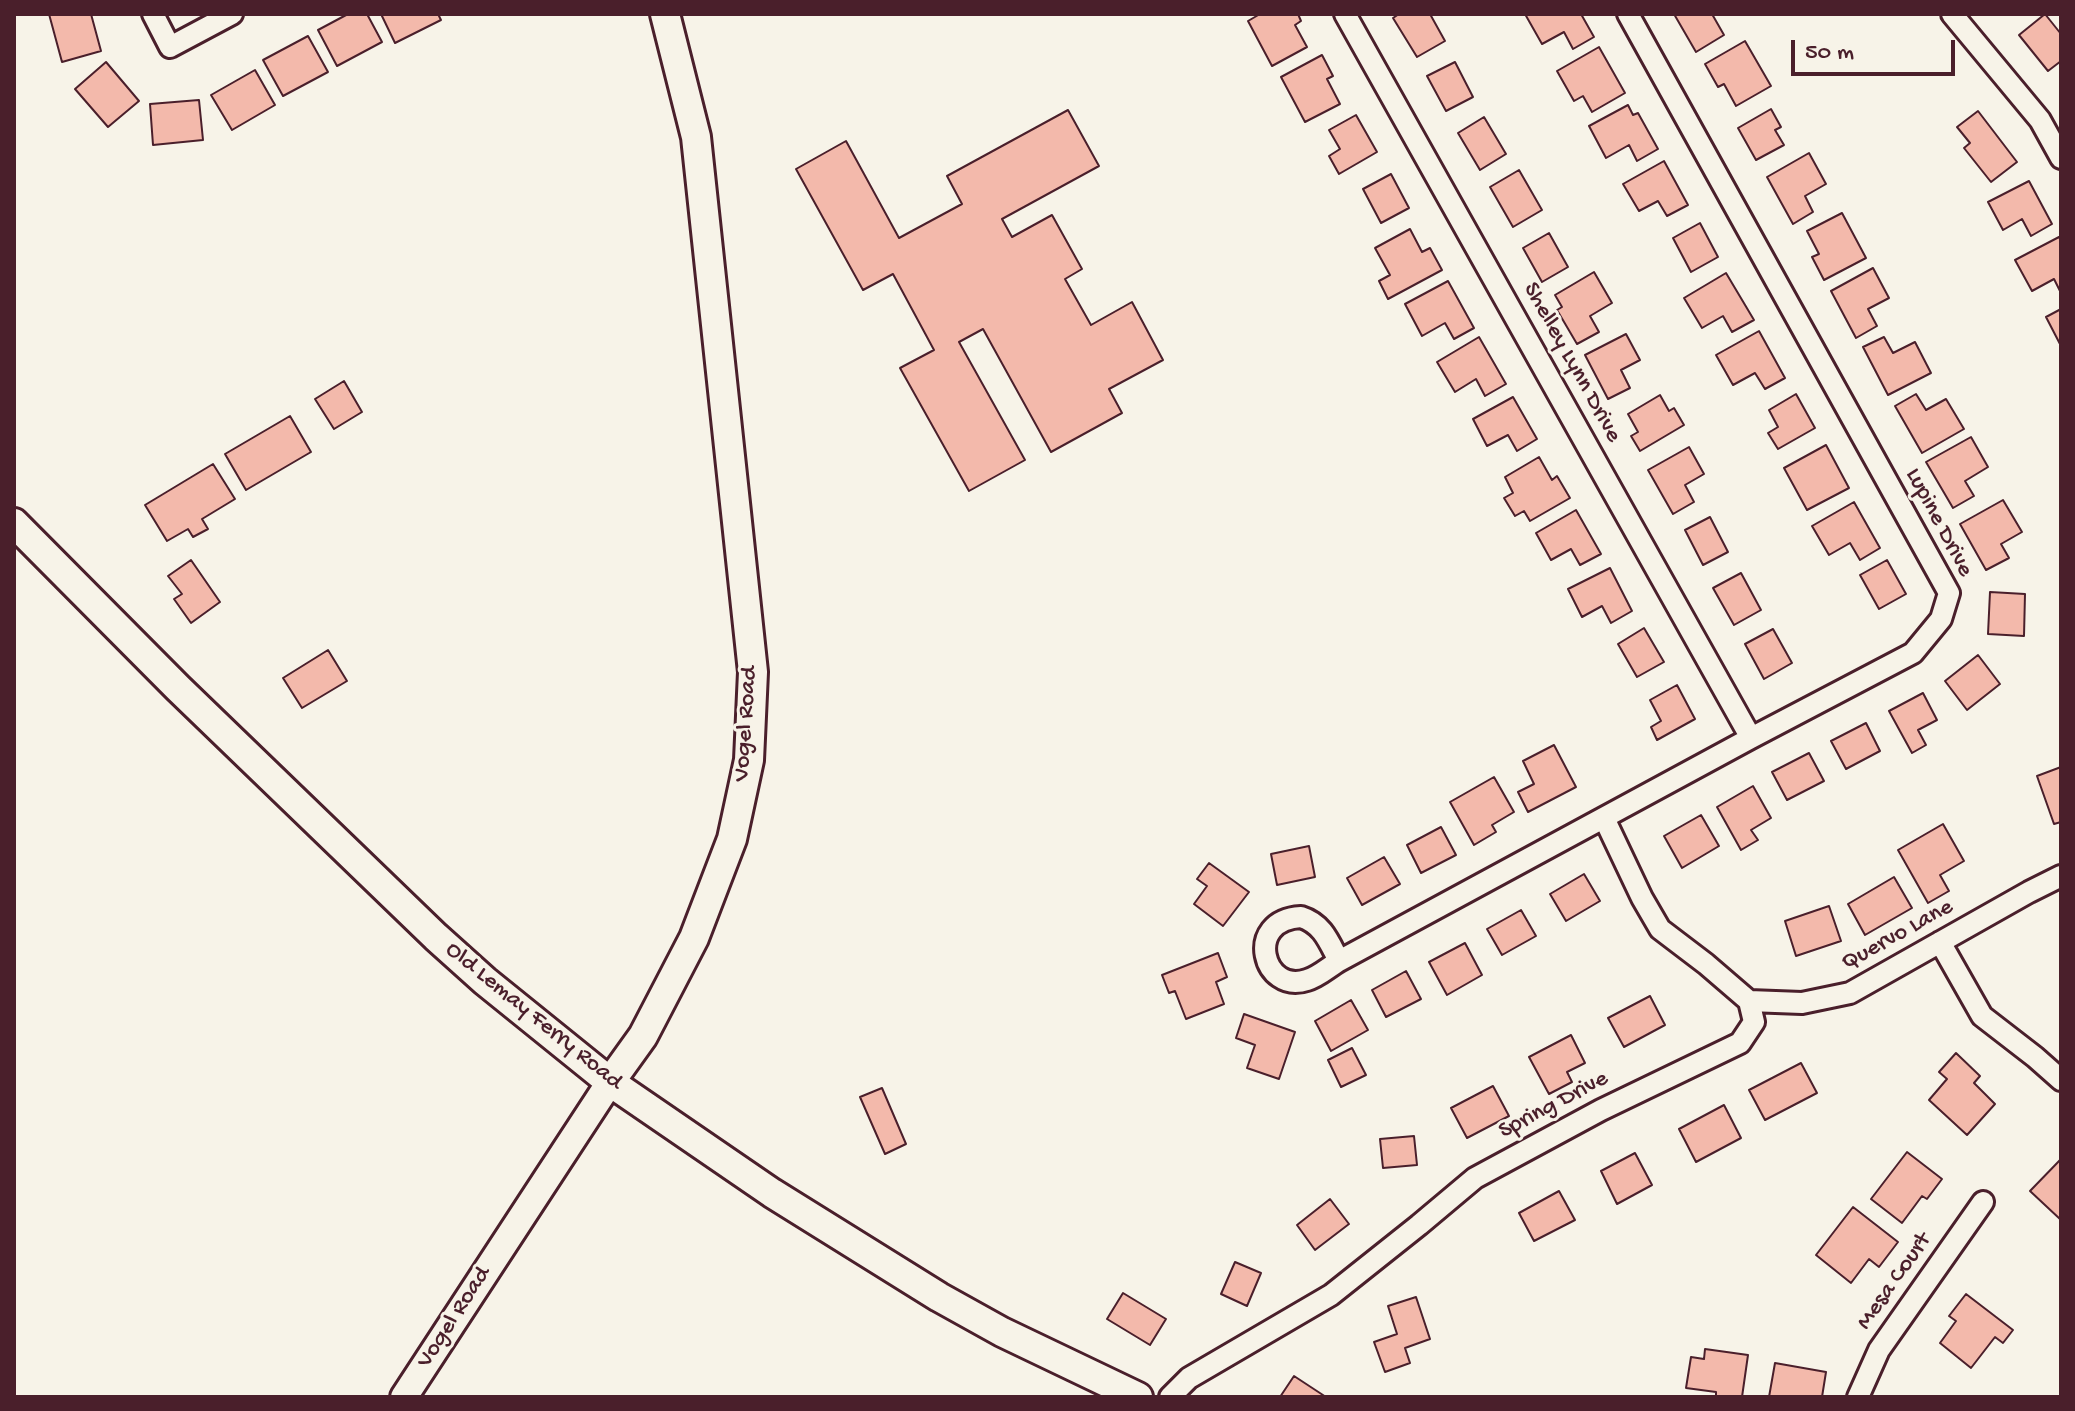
<!DOCTYPE html>
<html>
<head>
<meta charset="utf-8">
<style>
	body { margin:0 }
	#map { position:relative; width:2075px; height:1411px; overflow:hidden; background:#f7f3e8; font-family:"Gochi Hand",sans-serif }
	canvas { display:block }
	.frame { position:absolute; inset:0; border:16px solid #4a1f2b; pointer-events:none }
	.scale { position:absolute; left:1791px; top:40px; width:164px; height:36px; box-sizing:border-box; border:4px solid #4a1f2b; border-top:0; padding-left:10px; font-size:24px; line-height:28px; white-space:nowrap; color:#4a1f2b; -webkit-text-stroke:6px #f7f3e8; paint-order:stroke }
</style>
</head>
<body>
<div id="map">
<canvas width="2075" height="1411"></canvas>
<div class="frame"></div>
<div class="scale">50 m</div>
</div>
<script>
const ctx = document.querySelector('canvas').getContext('2d');
ctx.lineJoin = 'round';
function fill(path, color) { ctx.fillStyle = color; ctx.fill(path, 'evenodd'); }
function trace(path, color, width, dash) { ctx.strokeStyle = color; ctx.lineWidth = width; ctx.lineCap = dash ? 'butt' : 'round'; ctx.setLineDash(dash || []); ctx.stroke(path); }
function write(font, color, halo, rows, align = 'center') {
  ctx.font = font + ' "Gochi Hand",sans-serif'; ctx.lineWidth = 6; ctx.setLineDash([]); ctx.textBaseline = 'middle'; ctx.strokeStyle = halo; ctx.fillStyle = color; for (const [text, x, y, turn = 0] of rows) {
    ctx.save(); ctx.translate(x, y); ctx.rotate((+turn || 0) * Math.PI / 180); ctx.textAlign = isNaN(turn) ? turn : align; if (halo) ctx.strokeText(text, 0, 0); ctx.fillText(text, 0, 0); ctx.restore();
  }
}
const building = new Path2D(`
	M49,14H91L101,51L62,62Z
	M348,14H367L382,42L337,66L318,30Z
	M381,14H438L441,20L395,43Z
	M1260,14H1298L1301,21L1295,25L1307,47L1272,66L1248,21Z
	M1399,14H1430L1445,41L1417,57L1393,18Z
	M1525,14H1581L1594,37L1573,49L1564,32L1542,44Z
	M1674,14H1712L1724,35L1696,52Z
	M2045,14L2061,34V61L2048,71L2019,35Z
	M308,36L328,72L283,96L263,60Z
	M1745,41L1771,86L1736,106L1724,84L1718,87L1705,64Z
	M1599,47L1625,93L1592,112L1583,96L1574,101L1557,71Z
	M1322,55L1333,76L1327,79L1340,104L1305,122L1281,77Z
	M106,62L139,101L108,127L75,89Z
	M1455,62L1473,97L1446,111L1427,76Z
	M255,70L275,105L232,130L211,95Z
	M199,100L203,140L153,145L150,104Z
	M1628,105L1633,115L1638,113L1658,149L1637,161L1629,145L1606,158L1589,126Z
	M1771,109L1781,127L1775,130L1784,145L1756,160L1738,128Z
	M1068,110L1099,166L1002,219L1012,237L1052,215L1082,269L1065,279L1091,325L1132,302L1163,360L1109,389L1122,413L1051,452L983,329L959,342L1025,460L969,491L900,368L934,350L893,274L863,290L796,169L846,141L899,238L962,204L947,176Z
	M1978,111L2017,162L1991,182L1964,148L1970,143L1957,127Z
	M1356,115L1377,152L1339,174L1329,156L1340,149L1329,130Z
	M1484,117L1506,154L1480,170L1458,133Z
	M1809,153L1826,184L1805,196L1813,212L1793,224L1767,177Z
	M1664,161L1688,205L1667,216L1658,201L1639,211L1623,184Z
	M1519,170L1542,210L1513,227L1490,187Z
	M1391,174L1409,208L1381,223L1363,189Z
	M2029,181L2052,224L2031,236L2022,219L2003,230L1988,202Z
	M1842,213L1866,258L1824,280L1812,257L1819,254L1807,231Z
	M1700,223L1718,257L1691,272L1673,238Z
	M1410,229L1422,252L1430,248L1442,270L1388,299L1379,281L1390,275L1375,248Z
	M1549,233L1568,267L1542,282L1523,248Z
	M2059,237L2061,241V293L2054,279L2032,291L2015,260Z
	M1873,268L1889,298L1868,309L1877,326L1856,338L1831,291Z
	M1594,272L1612,303L1590,316L1599,332L1577,344L1557,310L1562,307L1555,295Z
	M1726,273L1754,320L1732,332L1723,316L1702,328L1684,298Z
	M1448,281L1474,328L1454,339L1445,323L1422,336L1405,304Z
	M2061,309V346L2046,317Z
	M1759,331L1785,378L1765,389L1755,373L1733,385L1716,355Z
	M1626,334L1640,360L1621,370L1630,388L1608,399L1585,355Z
	M1479,337L1506,384L1485,396L1476,379L1455,392L1437,362Z
	M1884,337L1893,353L1915,342L1931,373L1888,395L1863,347Z
	M344,381L362,412L334,429L315,399Z
	M1796,394L1815,428L1778,449L1768,433L1778,427L1769,410Z
	M1916,394L1926,410L1946,399L1964,429L1922,453L1895,406Z
	M1660,395L1669,411L1674,408L1684,425L1640,451L1631,436L1638,432L1628,414Z
	M1513,397L1537,439L1517,451L1508,435L1487,446L1473,419Z
	M290,416L311,452L246,490L225,454Z
	M1971,437L1988,467L1965,481L1974,496L1953,508L1926,462Z
	M1826,445L1849,488L1807,510L1784,468Z
	M1689,447L1704,474L1685,485L1694,502L1673,514L1648,470Z
	M1539,457L1552,480L1557,476L1570,498L1530,521L1524,511L1515,516L1504,498L1513,493L1505,477Z
	M213,464L235,499L202,519L208,529L193,537L188,529L167,541L145,505Z
	M2003,500L2022,532L2001,544L2009,558L1986,570L1960,524Z
	M1854,502L1880,548L1860,560L1850,543L1829,555L1812,526Z
	M1576,510L1601,554L1580,565L1571,549L1551,560L1536,533Z
	M1710,517L1728,552L1703,565L1685,530Z
	M191,560L220,602L191,623L174,599L182,594L168,576Z
	M1887,560L1906,594L1879,609L1860,575Z
	M1610,568L1632,611L1611,623L1602,606L1582,617L1568,589Z
	M1741,573L1761,610L1734,625L1713,588Z
	M1990,592L2025,594L2024,636L1988,634Z
	M1644,628L1664,662L1637,677L1618,644Z
	M1773,629L1792,663L1764,679L1745,644Z
	M328,650L347,681L302,708L283,678Z
	M1978,655L2000,684L1967,710L1945,681Z
	M1677,685L1695,719L1657,740L1651,727L1661,721L1650,700Z
	M1923,693L1937,720L1918,730L1926,745L1912,753L1889,711Z
	M1866,723L1880,751L1846,769L1831,741Z
	M1554,745L1576,787L1528,812L1518,792L1534,784L1523,761Z
	M1809,753L1824,781L1787,800L1772,772Z
	M2061,767V822L2054,824L2037,776Z
	M1494,777L1514,812L1492,825L1496,832L1474,845L1450,802Z
	M1753,786L1771,818L1751,830L1758,840L1741,850L1717,807Z
	M1701,815L1719,846L1682,868L1664,836Z
	M1943,824L1964,861L1940,875L1949,891L1928,903L1898,850Z
	M1441,827L1456,855L1421,873L1407,845Z
	M1309,846L1315,877L1277,885L1271,854Z
	M1384,857L1400,884L1362,905L1347,878Z
	M1209,863L1249,892L1223,926L1194,904L1207,886L1197,879Z
	M1584,874L1600,901L1566,921L1550,894Z
	M1894,877L1912,908L1865,935L1848,904Z
	M1829,906L1841,941L1796,956L1785,921Z
	M1521,910L1536,936L1502,955L1487,929Z
	M1465,943L1482,975L1447,995L1429,962Z
	M1218,953L1227,977L1216,982L1224,1004L1186,1019L1175,991L1169,993L1162,975Z
	M1406,971L1421,999L1386,1017L1372,990Z
	M1650,996L1665,1025L1624,1047L1608,1018Z
	M1351,1000L1368,1030L1331,1051L1315,1021Z
	M1244,1014L1295,1032L1279,1079L1247,1068L1255,1045L1236,1038Z
	M1571,1035L1585,1063L1567,1072L1572,1082L1549,1094L1529,1057Z
	M1352,1048L1366,1075L1341,1087L1328,1060Z
	M1956,1053L1980,1076L1974,1083L1995,1104L1967,1135L1929,1100L1947,1079L1939,1072Z
	M1801,1063L1817,1093L1765,1120L1749,1090Z
	M1493,1086L1509,1116L1467,1138L1451,1108Z
	M882,1088L906,1144L885,1154L860,1097Z
	M1724,1105L1741,1138L1696,1162L1679,1129Z
	M1414,1136L1417,1165L1383,1168L1380,1139Z
	M1907,1152L1942,1179L1927,1199L1922,1196L1902,1223L1871,1199Z
	M1635,1153L1652,1185L1617,1204L1601,1171Z
	M2061,1159V1220L2030,1191Z
	M1559,1191L1575,1220L1534,1241L1519,1213Z
	M1330,1199L1349,1224L1315,1250L1297,1225Z
	M1853,1207L1898,1242L1879,1267L1869,1259L1851,1283L1816,1255Z
	M1235,1262L1261,1273L1247,1306L1221,1294Z
	M1123,1293L1166,1319L1150,1345L1107,1319Z
	M1966,1294L2013,1330L2003,1343L1995,1337L1971,1368L1940,1343L1956,1321L1949,1316Z
	M1416,1297L1430,1339L1405,1348L1410,1363L1385,1372L1374,1342L1397,1334L1388,1306Z
	M1705,1349L1748,1355L1742,1397H1716V1392L1686,1388L1691,1357L1704,1359Z
	M1775,1363L1826,1372L1822,1397H1769Z
	M1294,1376L1326,1397H1280Z`);
fill(building, '#f3b9ab');
trace(building, '#4a1f2b', 2);
const minor = new Path2D(`
	M153,14L170,47L232,14
	M1345,14L1751,738
	M1952,14L2040,120L2061,158
	M1301,917C1323,924 1329,942 1339,961C1329,967 1318,977 1307,980C1263,995 1243,920 1301,917Z
	M1940,942L1982,1016L2035,1057L2061,1080
	M1339,961L1751,738L1913,653L1941,619L1949,593L1628,14
	M1749,1001L1802,1003L1850,993L2029,892L2061,876
	M1170,1397L1189,1378L1331,1295L1419,1225L1475,1178L1601,1110L1740,1043L1754,1022L1749,1001L1706,964L1660,929L1642,898L1604,818
	M1858,1397L1879,1350L1983,1202`);
const tertiary = new Path2D(`
	M404,1397L610,1082`);
const secondary = new Path2D(`
	M14,523L178,688L436,937L485,981L610,1082L772,1193L939,1297L1002,1332L1138,1397
	M610,1082L643,1036L694,938L732,839L749,760L753,672L696,137L665,14`);
trace(minor, '#4a1f2b', 26);
trace(tertiary, '#4a1f2b', 32);
trace(secondary, '#4a1f2b', 34);
trace(minor, '#f7f3e8', 20);
trace(tertiary, '#f7f3e8', 26);
trace(secondary, '#f7f3e8', 28);
write('24px', '#4a1f2b', '#f7f3e8', [
	["Shelley Lynn Drive",1571,363,61],
	["Lupine Drive",1938,523,62],
	["Vogel Road",747,724,-86],
	["Quervo Lane",1898,936,-29],
	["Old Lemay Ferry Road",533,1017,39],
	["Spring Drive",1554,1106,-28],
	["Mesa Court",1895,1282,-55],
	["Vogel Road",455,1318,-57]
]);
</script>
</body>
</html>
